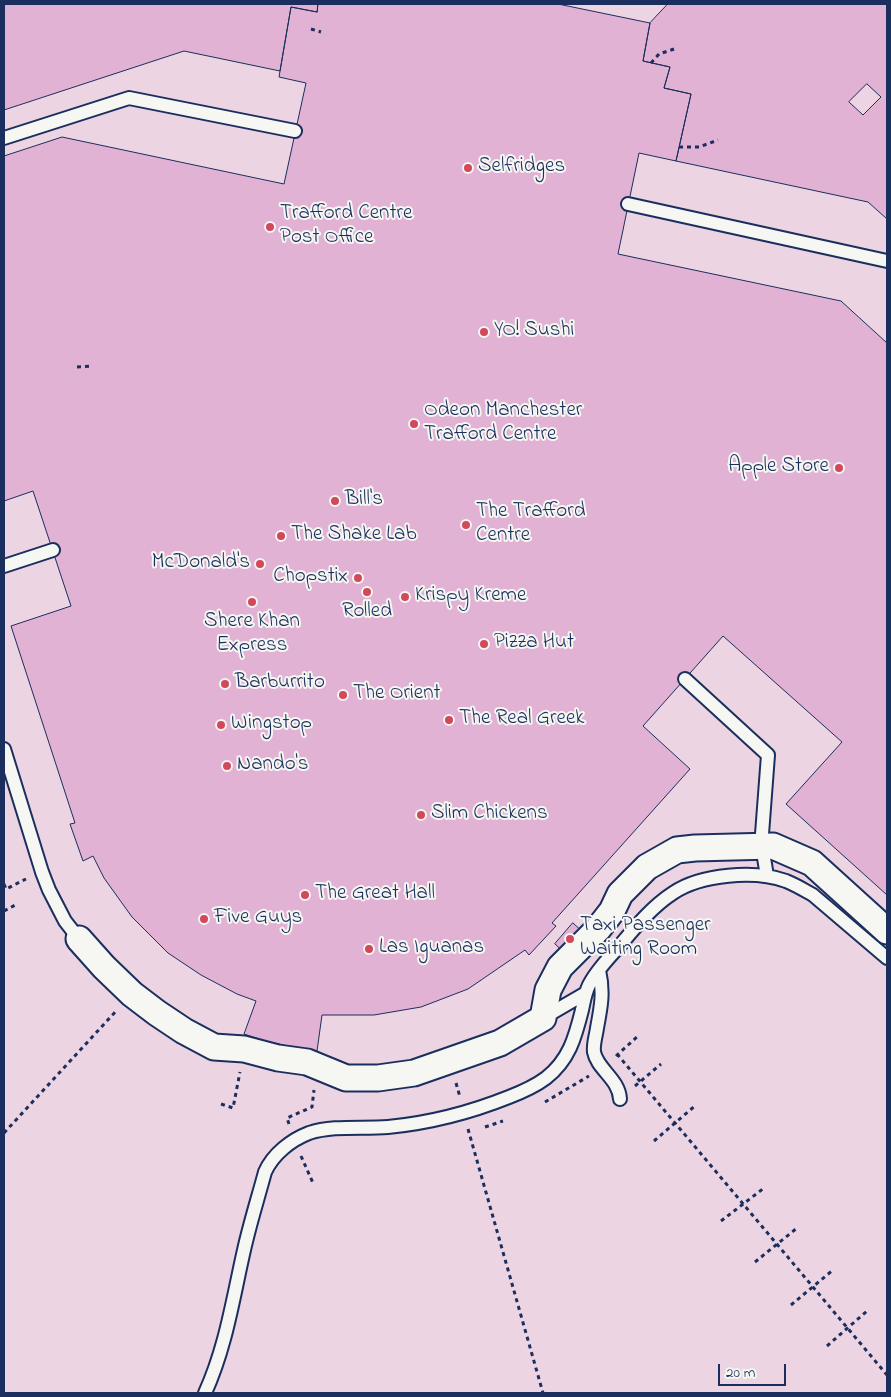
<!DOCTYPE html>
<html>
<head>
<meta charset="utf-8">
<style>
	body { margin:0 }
	#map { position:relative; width:891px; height:1397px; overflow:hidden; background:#f0e2e9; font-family:"Indie Flower",sans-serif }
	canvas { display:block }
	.frame { position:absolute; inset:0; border:5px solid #1b2f5e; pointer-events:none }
	.scale { position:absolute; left:718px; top:1364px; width:68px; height:22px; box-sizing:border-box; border:2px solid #1b2f5e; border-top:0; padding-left:6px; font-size:15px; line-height:18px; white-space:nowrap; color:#1b2f5e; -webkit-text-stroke:4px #f6f6f2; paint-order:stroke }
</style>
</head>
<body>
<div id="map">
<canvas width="891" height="1397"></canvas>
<div class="frame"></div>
<div class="scale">20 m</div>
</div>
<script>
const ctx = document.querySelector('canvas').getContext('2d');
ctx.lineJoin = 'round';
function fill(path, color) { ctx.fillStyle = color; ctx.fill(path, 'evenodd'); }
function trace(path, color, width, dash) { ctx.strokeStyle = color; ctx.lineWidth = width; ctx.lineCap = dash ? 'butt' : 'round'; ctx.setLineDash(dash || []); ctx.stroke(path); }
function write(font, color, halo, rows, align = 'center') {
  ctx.font = font + ' "Indie Flower",sans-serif'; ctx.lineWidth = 4; ctx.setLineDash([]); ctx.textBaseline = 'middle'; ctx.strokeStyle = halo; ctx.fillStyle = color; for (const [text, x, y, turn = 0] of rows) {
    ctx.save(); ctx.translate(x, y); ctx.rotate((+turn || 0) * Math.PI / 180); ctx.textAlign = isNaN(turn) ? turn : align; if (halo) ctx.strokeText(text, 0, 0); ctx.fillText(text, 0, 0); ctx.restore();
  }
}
fill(new Path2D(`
	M4,4H887V1393H4Z`), '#ecd4e3');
const building = new Path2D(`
	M4,4H318L317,12L291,7L280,71L184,51L4,110Z
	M318,4H558L650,23L643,61L670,67L664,88L691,94L676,161L639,153L618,254L841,301L887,343V895L786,804L842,742L723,636L643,726L690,769L552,923L556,926L529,955L525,950L468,989L421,1007L374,1015H322L317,1051L296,1048L265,1041L244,1034L256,1001L237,994L201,975L168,953L132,917L104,878L93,856L83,861L70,824L75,823L11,626L71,606L33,491L4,501V156L62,137L284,184L306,83L279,77L291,7L317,12Z
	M668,4H887V219L868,202L676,161L691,94L664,88L670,67L643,61L650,23Z
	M867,84L881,97L863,115L849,102Z
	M573,923L586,935L567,955L555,944Z`);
fill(building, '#e1b2d4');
trace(building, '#1b2f5e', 1);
const lane = new Path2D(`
	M4,138L129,98L295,131
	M628,204L887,261
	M4,566L53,550
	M685,679L768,755L762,834V846L767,876
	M4,749L42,872L49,890L65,921L79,939
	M599,970C604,992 601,1007 597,1028C596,1036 593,1044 594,1052C597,1069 619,1079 620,1099
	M543,1018L586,993
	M205,1393C226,1347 233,1298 244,1250C250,1223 258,1198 265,1172C273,1154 291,1140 309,1133C334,1125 362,1129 388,1127C430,1123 469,1113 509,1097C522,1092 534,1087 546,1078C569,1060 575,1038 582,1010C584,1001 585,993 589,985C597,969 611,956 622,943C637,925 653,906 673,893C701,874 755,870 786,881C796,885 804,890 813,895L887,958`);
const street = new Path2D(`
	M79,939L104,967L132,994L157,1013L184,1031L214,1047L244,1049L278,1058L307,1062L346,1078H378L414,1073L500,1043L543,1018L548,990L560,967L598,929L612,911L620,894L647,867L677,850L695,848L773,846L812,863L887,931`);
trace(lane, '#1b2f5e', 16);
trace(street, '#1b2f5e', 29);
trace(new Path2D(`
	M311,29L321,32
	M651,63L659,54L674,49
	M679,147H699L718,140
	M77,367L91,366
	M4,884L6,889L26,879
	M4,911L17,904
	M617,1054L887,1375
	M616,1056L638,1036
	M456,1083L460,1097
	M635,1086L661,1064
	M545,1102L589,1076
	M221,1104L233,1108L240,1072
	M289,1124L287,1118L312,1107L314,1090
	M485,1127L503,1121
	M468,1129L543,1393
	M4,1133L117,1010
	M654,1141L696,1105
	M301,1156L313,1183
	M721,1221L764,1188
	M755,1262L797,1228
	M791,1305L833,1270
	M827,1346L867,1311`), '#1b2f5e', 3, [4, 4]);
trace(lane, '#f6f6f2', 12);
trace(street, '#f6f6f2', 25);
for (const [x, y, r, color] of [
	[468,168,5,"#d1495b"],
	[270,227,5,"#d1495b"],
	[484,332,5,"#d1495b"],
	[414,424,5,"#d1495b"],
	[839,468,5,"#d1495b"],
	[335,501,5,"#d1495b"],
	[466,525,5,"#d1495b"],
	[281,536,5,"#d1495b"],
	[260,564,5,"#d1495b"],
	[358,578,5,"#d1495b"],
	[367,592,5,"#d1495b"],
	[405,597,5,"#d1495b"],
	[252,602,5,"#d1495b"],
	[484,644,5,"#d1495b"],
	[225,684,5,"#d1495b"],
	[343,695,5,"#d1495b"],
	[449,720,5,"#d1495b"],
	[221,725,5,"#d1495b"],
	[227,766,5,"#d1495b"],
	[421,815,5,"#d1495b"],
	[305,895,5,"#d1495b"],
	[204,919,5,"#d1495b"],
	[570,939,5,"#d1495b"],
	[369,949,5,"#d1495b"]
]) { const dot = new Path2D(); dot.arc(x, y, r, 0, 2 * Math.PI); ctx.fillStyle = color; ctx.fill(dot); trace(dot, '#f6f6f2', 2); }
write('21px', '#1b2f5e', '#f6f6f2', [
	["Selfridges",478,168],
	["Trafford Centre",280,215],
	["Post Office",280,239],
	["YO! Sushi",494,332],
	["Odeon Manchester",424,412],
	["Trafford Centre",424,436],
	["Apple Store",829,468,"right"],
	["Bill's",345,501],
	["The Trafford",476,513],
	["Centre",476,537],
	["The Shake Lab",291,536],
	["McDonald's",250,564,"right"],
	["Chopstix",348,578,"right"],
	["Krispy Kreme",415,597],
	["Rolled",367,613,"center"],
	["Shere Khan",252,623,"center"],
	["Express",252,647,"center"],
	["Pizza Hut",494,644],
	["Barburrito",235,684],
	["The Orient",353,695],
	["The Real Greek",459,720],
	["Wingstop",231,725],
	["Nando's",237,766],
	["Slim Chickens",431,815],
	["The Great Hall",315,895],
	["Five Guys",214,919],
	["Taxi Passenger",580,927],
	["Waiting Room",580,951],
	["Las Iguanas",379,949]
], 'left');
</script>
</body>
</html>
